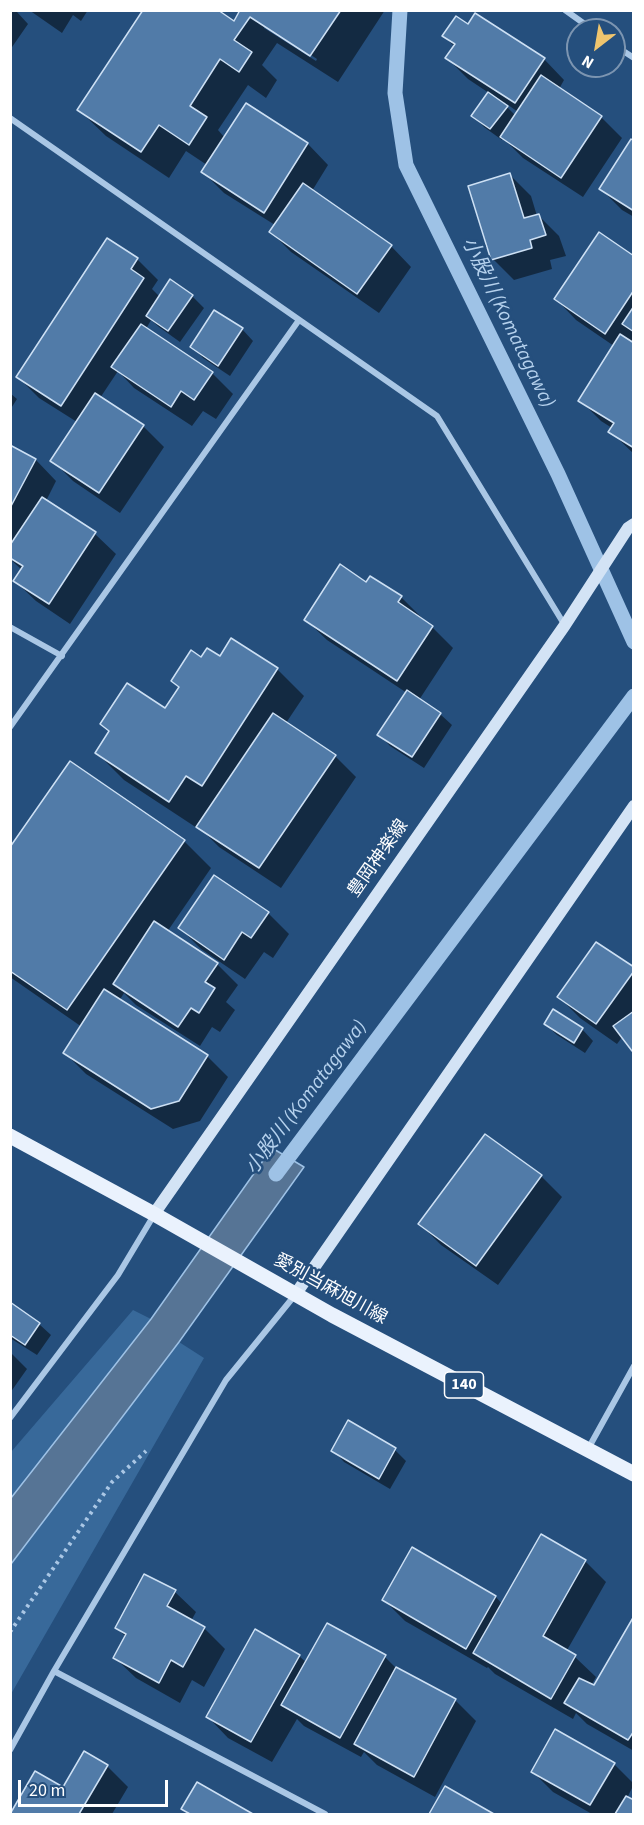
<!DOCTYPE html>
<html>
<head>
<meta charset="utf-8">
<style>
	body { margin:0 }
	#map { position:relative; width:644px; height:1825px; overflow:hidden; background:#254f7d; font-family:"Source Sans 3",sans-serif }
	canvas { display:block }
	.frame { position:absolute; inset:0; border:12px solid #fff; pointer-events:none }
	.north { position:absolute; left:566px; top:18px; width:60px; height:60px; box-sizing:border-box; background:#254f7d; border:2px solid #7c95b1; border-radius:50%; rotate:211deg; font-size:16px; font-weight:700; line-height:24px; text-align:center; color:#fff }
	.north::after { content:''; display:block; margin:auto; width:21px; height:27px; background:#efc56e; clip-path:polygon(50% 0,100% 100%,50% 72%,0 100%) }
	.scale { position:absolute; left:18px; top:1780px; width:150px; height:27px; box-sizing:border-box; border:3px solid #fff; border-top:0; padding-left:8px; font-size:18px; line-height:21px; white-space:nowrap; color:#fff; -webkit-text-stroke:4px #254f7d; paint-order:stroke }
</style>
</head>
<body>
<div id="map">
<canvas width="644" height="1825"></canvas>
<div class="frame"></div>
<div class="north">N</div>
<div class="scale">20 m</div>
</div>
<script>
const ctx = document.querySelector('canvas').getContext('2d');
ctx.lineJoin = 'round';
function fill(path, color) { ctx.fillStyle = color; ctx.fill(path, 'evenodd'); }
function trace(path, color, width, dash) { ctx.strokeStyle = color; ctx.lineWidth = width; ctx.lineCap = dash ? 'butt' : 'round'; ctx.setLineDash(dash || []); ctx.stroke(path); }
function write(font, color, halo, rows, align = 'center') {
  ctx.font = font + ' "Source Sans 3","Noto Sans JP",sans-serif'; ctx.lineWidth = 5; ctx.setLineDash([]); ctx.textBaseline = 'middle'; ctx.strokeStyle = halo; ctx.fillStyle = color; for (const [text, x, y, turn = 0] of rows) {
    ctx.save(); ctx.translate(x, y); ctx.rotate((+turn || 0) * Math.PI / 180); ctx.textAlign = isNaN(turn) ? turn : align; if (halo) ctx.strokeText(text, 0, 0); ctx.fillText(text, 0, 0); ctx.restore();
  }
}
fill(new Path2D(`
	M133,1310L151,1319L11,1498V1452Z
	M179,1342L204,1358L11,1694V1564Z`), '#38699a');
const water = new Path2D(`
	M272,1148L304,1167L179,1342L11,1564V1498L151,1319Z`);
fill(water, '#567495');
trace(water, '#9ec2e6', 1.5);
fill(new Path2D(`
	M10,10L17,12L28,24L10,50Z
	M29,10H88L81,21L73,15L62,33Z
	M240,10H385L338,82L277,43L262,65L277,80L266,98L248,85L218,130L225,138L246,105L308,144L328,165L312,191L391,246L411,267L379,313L291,252L271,232L275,225L224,193L203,172L207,165L186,151L169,178L106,136L79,110L234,23ZM264,24L317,59L316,61L264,28Z
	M469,26L544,59L564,80L559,89L601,117L622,138L583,197L523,158L503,138L502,140L484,127L473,115L489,93L468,79L447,58L455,47L444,36ZM504,102L518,112L516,116L503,103Z
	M634,143V217L622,210L601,189Z
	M510,175L531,196L537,216L538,215L559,236L566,256L550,260L552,269L514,280L493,259Z
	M107,240L137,259L158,280L152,289L160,297L171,282L192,296L204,308L180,342L159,327L151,320L146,329L212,373L233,394L216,419L203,411L192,426L134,388L118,371L100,398L143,426L164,447L120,513L73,481L52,460L77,422L39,398L18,377Z
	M634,258L632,344L634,454L610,431L612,428L601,421L580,400L614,346L576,320L556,299Z
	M242,329L253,341L230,376L203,358L192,346Z
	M10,393L17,399L10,410Z
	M10,447L36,460L56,481L46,501L95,534L116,554L70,624L36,601L15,581L22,570L10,559Z
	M367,584L401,597L422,618L421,619L432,627L453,648L419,700L440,714L452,725L424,768L390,746L379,734L407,693L327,640L306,620Z
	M201,659L277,669L304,696L286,723L335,756L356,777L281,888L219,847L198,826L197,828L124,780L97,753L110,732L102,724L165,710L180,688L173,681Z
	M184,841L211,868L167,932L217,964L238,985L226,1002L235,1010L220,1032L212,1027L200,1046L136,1005L124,993L119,1001L207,1056L228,1077L200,1121L173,1129L86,1074L65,1053L82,1027L10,977V849Z
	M268,913L289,934L273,958L264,952L245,979L201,949L180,928Z
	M634,969V1051L623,1036L617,1044L580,1018L559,997Z
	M545,1024L582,1029L593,1041L585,1053L557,1035Z
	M541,1176L562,1197L498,1285L441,1245L420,1224Z
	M10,1304L39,1324L51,1335L37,1355L10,1338Z
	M10,1352L27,1369L10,1393Z
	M333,1450H395L406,1461L390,1489L344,1462Z
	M541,1536L585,1561L606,1582L566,1652L575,1657L596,1677L591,1686L594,1688L634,1619V1751L587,1724L576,1713L573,1719L495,1674L488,1667L487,1668L405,1621L384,1600L413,1549L496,1597L502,1604Z
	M175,1592L196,1612L191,1621L204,1628L225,1649L204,1687L192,1680L180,1703L136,1678L115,1658L126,1637L117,1628Z
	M299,1656L307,1663L385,1657L397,1669L455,1700L476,1721L435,1797L377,1765L364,1752L361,1757L304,1726L297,1719L272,1762L228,1738L208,1717Z
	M614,1764L634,1784L627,1798L634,1802V1814H592L553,1792L533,1772Z
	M107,1766L128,1787L112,1814H12L36,1773L64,1789Z
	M198,1784L250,1814H189L183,1809Z
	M446,1788L491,1814H431Z`), '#0007');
trace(new Path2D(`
	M400,10L395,93L406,165L558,474L634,642
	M276,1174L634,696`), '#9ec2e6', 15);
const building = new Path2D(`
	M143,10H218L234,21L240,10H341L310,56L250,17L234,40L252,52L239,72L220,59L190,106L207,117L189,145L159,125L141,152L77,110Z
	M475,13L545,58L515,103L445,58L455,44L442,36L456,16L468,24Z
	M541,75L602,116L561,178L500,137Z
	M488,92L508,106L490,129L471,116Z
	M246,103L308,143L264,213L201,172Z
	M631,139L634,141V211L599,189Z
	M510,173L524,218L539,214L546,235L530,240L532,248L491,260L468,186Z
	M303,183L392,245L357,294L269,232Z
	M599,232L634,256V290L605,334L554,299Z
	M107,238L138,258L131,269L144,278L61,406L16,377Z
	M170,279L193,295L168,331L146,316Z
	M634,306V332L622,324Z
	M214,310L243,328L218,366L190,347Z
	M141,324L213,372L194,400L181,391L171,407L111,367Z
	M620,334L634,343V448L608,432L614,423L578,401Z
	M95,393L144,425L99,493L50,461Z
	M10,445L36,459L10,508Z
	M42,497L96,532L49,604L13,581L23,566L10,558V545Z
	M340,564L366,582L370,576L402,596L398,602L433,626L397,681L304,620Z
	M231,638L278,668L202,786L186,776L169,802L95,753L109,731L100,724L127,683L165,708L179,687L171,681L191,650L201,657L207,648L220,656Z
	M407,690L441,713L412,757L377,735Z
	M273,713L336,755L259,868L196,827Z
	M70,761L185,840L67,1010L10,971V847Z
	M214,875L269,912L251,938L242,932L224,960L178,928Z
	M154,921L218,963L205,982L215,988L199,1013L191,1008L178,1027L113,984Z
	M596,942L634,967V971L596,1024L557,997Z
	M104,989L208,1055L179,1101L151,1109L63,1053Z
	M553,1009L583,1028L574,1043L544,1024Z
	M634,1011V1050L632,1051L613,1026Z
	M485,1134L542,1175L476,1266L418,1224Z
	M10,1302L40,1323L25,1345L10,1335Z
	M348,1420L396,1448L379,1479L331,1451Z
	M541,1534L586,1560L543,1636L576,1655L551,1699L473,1653Z
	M412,1547L496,1596L466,1649L382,1600Z
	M144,1574L176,1590L167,1606L205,1627L183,1667L171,1660L159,1683L113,1658L126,1634L115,1628Z
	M634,1616V1731L628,1740L564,1703L579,1678L594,1685Z
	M327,1623L386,1655L340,1738L281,1705Z
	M255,1629L300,1655L251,1742L206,1717Z
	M396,1667L456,1699L414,1777L354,1744Z
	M555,1729L615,1763L590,1805L531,1772Z
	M84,1751L108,1765L79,1814H10L35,1771L63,1787Z
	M197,1782L253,1814H190L181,1809Z
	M445,1786L494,1814H429Z
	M626,1796L634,1800V1814H615Z`);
fill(building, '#517ba8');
trace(building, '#cde0f4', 1.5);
trace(new Path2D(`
	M10,1632L112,1482L146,1451`), '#aac7e5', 4, [3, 4.5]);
trace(new Path2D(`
	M565,10L593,30
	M614,45L634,58
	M10,118L437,416L564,624
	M10,627L62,656
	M10,727L299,320
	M10,1418L118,1275L154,1215
	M588,1449L634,1366
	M54,1671L325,1814
	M10,1750L54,1671L226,1380L295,1295`), '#aac7e5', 6);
trace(new Path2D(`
	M154,1214L565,625L628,528L634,524
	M295,1295L634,806`), '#d3e3f5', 12);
trace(new Path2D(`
	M10,1136L154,1214L332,1315L634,1474`), '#eaf2fd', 15);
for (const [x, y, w] of [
	[464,1385,39]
]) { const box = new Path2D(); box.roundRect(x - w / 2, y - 13, w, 26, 4.5); ctx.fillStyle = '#254f7d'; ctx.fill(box); trace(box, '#fff', 1.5); }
write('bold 16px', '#fff', null, [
	["140",464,1385]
]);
write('18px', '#fff', '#254f7d', [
	["豊岡神楽線",379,859,-55],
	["愛別当麻旭川線",330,1290,29]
]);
write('italic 20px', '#b5d1ed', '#254f7d', [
	["小股川 (Komatagawa)",507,323,64],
	["小股川 (Komatagawa)",307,1098,-53]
]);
</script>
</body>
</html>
